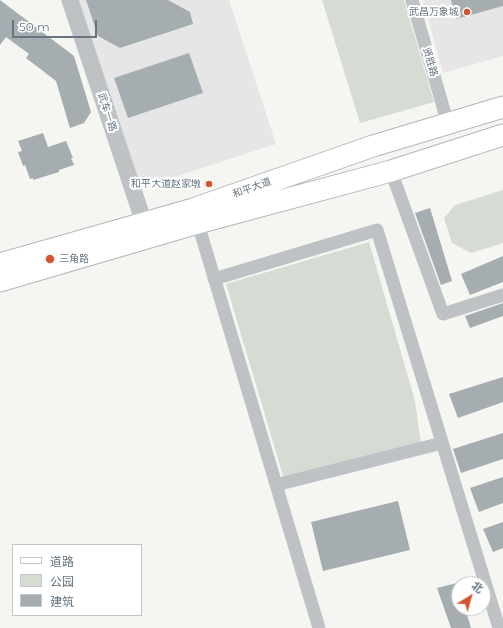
<!DOCTYPE html>
<html>
<head>
<meta charset="utf-8">
<style>
	body { margin:0 }
	#map { position:relative; width:503px; height:628px; overflow:hidden; background:#f5f5f1; font-family:Montserrat,"Noto Sans SC",sans-serif }
	canvas { display:block }
	.legend { position:absolute; left:12px; top:544px; width:130px; height:72px; box-sizing:border-box; background:#fff; border:1px solid #c2c8cc; margin:0; padding:5px 7px; list-style:none; font-size:12px; color:#667580 }
	.legend li { display:flex; align-items:center; gap:8px; height:20px }
	.legend b { width:20px; border:1px solid #c2c8cc }
	.north { position:absolute; left:451px; top:576px; width:40px; height:40px; box-sizing:border-box; background:#fff; border:1px solid #c2c8cc; border-radius:50%; rotate:37deg; font-size:11px; font-weight:700; line-height:16px; text-align:center; color:#667580 }
	.north::after { content:''; display:block; margin:auto; width:14px; height:18px; background:#d55531; clip-path:polygon(50% 0,100% 100%,50% 72%,0 100%) }
	.scale { position:absolute; left:12px; top:20px; width:85px; height:18px; box-sizing:border-box; border:2px solid #667580; border-top:0; padding-left:5px; font-size:12px; line-height:14px; white-space:nowrap; color:#667580; -webkit-text-stroke:3px #fff; paint-order:stroke }
</style>
</head>
<body>
<div id="map">
<canvas width="503" height="628"></canvas>
<ul class="legend">
<li><b style="height:5px;background:#fff"></b>道路</li>
<li><b style="height:11px;background:#d6dbd3"></b>公园</li>
<li><b style="height:11px;background:#a5adb1"></b>建筑</li>
</ul>
<div class="north">北</div>
<div class="scale">50 m</div>
</div>
<script>
const ctx = document.querySelector('canvas').getContext('2d');
ctx.lineJoin = 'round';
function fill(path, color) { ctx.fillStyle = color; ctx.fill(path, 'evenodd'); }
function trace(path, color, width, dash) { ctx.strokeStyle = color; ctx.lineWidth = width; ctx.lineCap = dash ? 'butt' : 'round'; ctx.setLineDash(dash || []); ctx.stroke(path); }
function write(font, color, halo, rows, align = 'center') {
  ctx.font = font + ' Montserrat,"Noto Sans SC",sans-serif'; ctx.lineWidth = 4; ctx.setLineDash([]); ctx.textBaseline = 'middle'; ctx.strokeStyle = halo; ctx.fillStyle = color; for (const [text, x, y, turn = 0] of rows) {
    ctx.save(); ctx.translate(x, y); ctx.rotate((+turn || 0) * Math.PI / 180); ctx.textAlign = isNaN(turn) ? turn : align; if (halo) ctx.strokeText(text, 0, 0); ctx.fillText(text, 0, 0); ctx.restore();
  }
}
fill(new Path2D(`
	M78,0H229L276,144L140,188Z
	M423,0H503V56L443,73Z`), '#e5e6e5');
fill(new Path2D(`
	M322,0H404L434,102L360,123Z
	M503,190V243L471,253L452,243L444,218L455,205Z
	M369,242L415,401L421,444L284,479L226,284Z`), '#d6dbd3');
fill(new Path2D(`
	M0,0L74,56L91,112L84,123L70,128L56,81L26,58L29,54L6,37L0,45Z
	M86,0H168L190,12L193,24L120,48L98,36Z
	M451,0H503V6L456,19Z
	M189,53L203,93L128,118L114,78Z
	M43,133L48,147L66,141L73,158H71L74,165L59,170V172L33,180V178L30,179L25,165L23,166L18,152L22,151L18,141Z
	M430,208L452,281L441,285L415,213Z
	M503,256V282L470,295L461,274Z
	M503,303V316L470,328L465,316Z
	M503,377V402L458,418L449,394Z
	M503,433V459L461,473L453,449Z
	M503,477V503L479,512L470,488Z
	M398,501L410,550L323,571L311,522Z
	M503,522V548L493,552L483,529Z
	M457,583L459,589V608H465L471,628H451L437,588Z`), '#a5adb1');
const primary = new Path2D(`
	M0,264L193,209L373,146L503,107
	M0,281L198,223L391,171L503,135`);
trace(primary, '#b2b6b9', 23);
trace(new Path2D(`
	M412,0L448,124
	M391,171L443,314L503,295
	M196,217L319,628
	M214,279L377,230L499,628
	M276,485L442,443`), '#bec2c5', 13);
trace(new Path2D(`
	M70,0L144,223`), '#bec2c5', 17);
trace(primary, '#fff', 21);
for (const [x, y, r, color] of [
	[467,12,4,"#d55531"],
	[209,184,4,"#d55531"],
	[50,259,5,"#d55531"]
]) { const dot = new Path2D(); dot.arc(x, y, r, 0, 2 * Math.PI); ctx.fillStyle = color; ctx.fill(dot); trace(dot, '#fff', 1.5); }
write('10px', '#667580', '#fff', [
	["武昌万象城",459,12],
	["和平大道赵家墩",201,184],
	["三角路",59,259,"left"]
], 'right');
write('10px', '#667580', '#fff', [
	["贤胜路",430,62,74],
	["武车一路",107,112,72],
	["和平大道",252,188,-20]
]);
</script>
</body>
</html>
